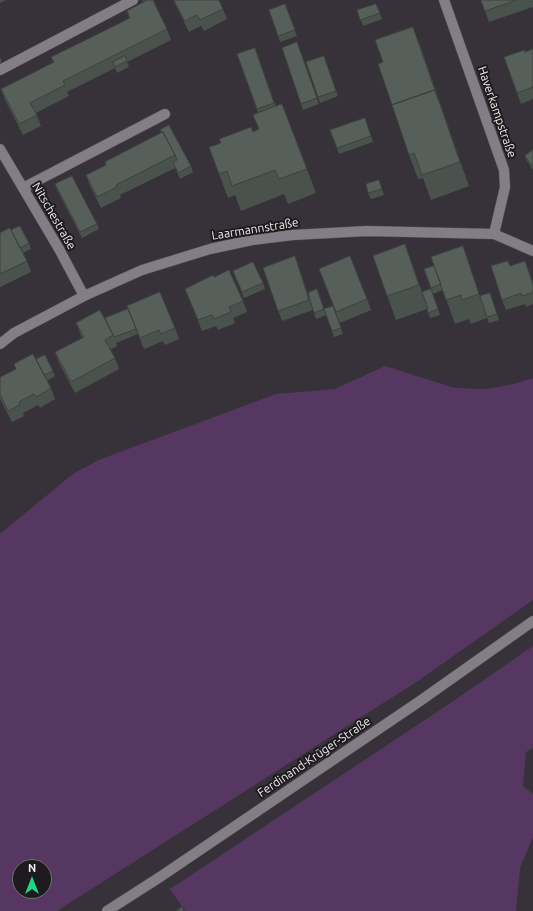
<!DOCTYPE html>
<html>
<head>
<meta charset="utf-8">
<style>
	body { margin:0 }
	#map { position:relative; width:533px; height:911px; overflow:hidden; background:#373239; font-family:Ubuntu,sans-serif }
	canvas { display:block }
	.north { position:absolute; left:12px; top:859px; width:40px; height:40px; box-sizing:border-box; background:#1d1b1e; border:1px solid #716f72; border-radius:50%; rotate:0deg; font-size:11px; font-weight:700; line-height:16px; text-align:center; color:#efecf0 }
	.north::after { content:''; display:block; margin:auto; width:14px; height:18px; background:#1ad988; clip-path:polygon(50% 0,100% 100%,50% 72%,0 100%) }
</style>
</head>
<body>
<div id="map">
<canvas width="533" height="911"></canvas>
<div class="north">N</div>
</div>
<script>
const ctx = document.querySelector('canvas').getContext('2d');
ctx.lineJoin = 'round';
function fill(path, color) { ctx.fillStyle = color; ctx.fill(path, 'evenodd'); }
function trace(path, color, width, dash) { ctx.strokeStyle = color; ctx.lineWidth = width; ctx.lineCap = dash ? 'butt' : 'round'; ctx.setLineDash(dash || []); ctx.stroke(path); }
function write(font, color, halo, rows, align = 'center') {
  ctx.font = font + ' Ubuntu,sans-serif'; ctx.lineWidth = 4; ctx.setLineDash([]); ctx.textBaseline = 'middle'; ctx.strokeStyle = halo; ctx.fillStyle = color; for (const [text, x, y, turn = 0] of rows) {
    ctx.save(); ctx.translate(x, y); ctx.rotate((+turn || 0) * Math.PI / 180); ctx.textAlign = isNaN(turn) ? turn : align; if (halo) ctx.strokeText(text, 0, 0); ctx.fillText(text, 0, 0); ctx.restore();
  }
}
fill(new Path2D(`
	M385,366L455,388L487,389L514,384L533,378V600L418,681L57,911H0V534L74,473L101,459L276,394L335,389ZM20,867H44V891H20Z
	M533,646V748L526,752L523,786L533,794V837L520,868L516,911H185L170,889L449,704Z`), '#553761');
const lane = new Path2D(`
	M0,70L133,0
	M23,188L165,114`);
const street = new Path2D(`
	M444,0L504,170L505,187L494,234
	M0,149L59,249L84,296
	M0,344L14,333L84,296L142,270L210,249L252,240L293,235L367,231L494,234L533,251
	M107,911L160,877L420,701L533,621`);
trace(lane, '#545156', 11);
trace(street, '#545156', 11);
trace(lane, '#837d85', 10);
trace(street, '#837d85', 10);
fill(new Path2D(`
	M0,0H6L0,3Z
	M142,0H148L167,29L171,40L127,62L129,67L117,73L115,68L67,92L69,96L36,113L41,126L23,135L5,100L1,89L53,63L51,57L129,19L127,11L143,2Z
	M173,0H219L223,9L227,19L204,31L201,26L189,32Z
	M481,0H533V7L489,22Z
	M285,4L297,36L280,42L269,10Z
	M376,4L382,19L363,26L357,10Z
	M297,42L319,104L303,110L282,48Z
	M419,42L469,186L431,200L423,178L418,179L409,155L383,62Z
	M255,48L276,107L307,169L316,193L288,204L284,194L241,211L235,195L228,198L209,147L258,130V113L237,54Z
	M533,49V99L521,104L504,57L525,52Z
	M324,56L338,96L320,103L306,62Z
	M0,57L2,62L0,63Z
	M365,118L373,142L339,154L330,130Z
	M160,130L191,166L193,172L180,179L175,168L120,195L121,198L101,208L90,186L86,175L106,165L161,133Z
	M533,150V170L527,161L525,156Z
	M379,180L384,195L371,199L368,193Z
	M55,184L97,224L99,229L82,238L57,190Z
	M11,230L29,243L31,249L23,253L27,261L31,272L0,287V233Z
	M405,244L422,292L431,289L440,315L430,318L427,309L396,320L373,256Z
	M463,246L480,296L490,293L499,320L489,323L487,318L471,324L469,319L455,324L443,290L433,294L424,269L434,266Z
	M525,261L533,283V304L526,307L525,304L506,310L502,300L510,266Z
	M299,267L313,310L282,321L263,268Z
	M214,277L243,301L247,312L233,318L235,323L218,330L216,326L202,331L185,289Z
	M235,277L263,283L265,289L244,298Z
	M367,299L371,310L340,323L334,310L343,334L334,337L326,315L316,319L314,313L324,309Z
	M105,318L175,328L179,339L165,345L163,341L144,349L137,332L138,334L116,343L117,346L110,350L115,358L119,369L75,393L59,363L55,352L82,338L76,323Z
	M36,359L53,371L55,376L47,381L51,388L55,399L40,408L38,405L23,413L24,416L12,422L0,399V377L16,369L14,364Z`), '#4a524d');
fill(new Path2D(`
	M419,42L469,186L460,162Z
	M463,246L471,270L488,318L479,294Z`), '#3c423e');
const building = new Path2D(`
	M148,0H153L167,29L63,81L65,85L30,103L37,115L19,124L1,89L54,62L51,57L130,18L127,11Z
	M174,0H219L223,9L200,20L197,15L185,21Z
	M481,0H517L485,11Z
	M285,4L295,30L278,36L269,10Z
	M376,4L380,13L360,20L357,10Z
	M413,27L438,99L435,90L392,105L378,64L383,62L375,40Z
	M297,42L317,98L301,104L282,48Z
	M255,48L274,103L257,109L237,54Z
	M533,49V87L517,93L504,57L524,50L525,52Z
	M125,56L127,61L115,67L113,62Z
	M324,56L336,91L318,97L306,62Z
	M435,90L460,162L422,175L414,153L409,155L392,105Z
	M282,104L307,169L279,179L275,170L232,186L227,171L219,174L209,147L221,143L219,139L251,127L253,132L259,129L253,115Z
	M365,118L371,136L337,148L330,130Z
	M169,125L191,166L178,173L173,162L177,160L175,155L163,132L162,133L160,130Z
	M163,132L175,155L116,185L117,187L97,197L86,175L106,165L105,162Z
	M533,150V165L532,166L525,156Z
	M72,176L97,224L80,232L55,184Z
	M379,180L382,189L368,193L366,184Z
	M20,226L29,243L20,248L11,230Z
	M10,228L27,261L0,274V233Z
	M405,244L419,285L387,296L373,256Z
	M463,246L479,294L462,300L461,295L446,300L431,257Z
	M295,256L309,300L278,311L263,268Z
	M350,256L367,299L336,312L319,269Z
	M508,261L510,266L525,261L533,284V292L522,296L521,293L502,300L491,266Z
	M253,262L263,283L242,292L233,271Z
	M434,266L441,284L431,288L424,269Z
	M229,270L243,301L229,307L231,312L214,319L212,315L198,320L185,289L213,275L214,277Z
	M317,289L324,309L314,313L308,293Z
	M431,289L438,309L428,313L427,309H428L422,292Z
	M160,292L175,328L161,334L159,330L140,338L127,306Z
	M490,293L497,314L487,317L480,296Z
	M333,306L341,328L332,331L324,309Z
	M128,309L136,329L114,337L105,318Z
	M100,310L113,335L105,340L115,358L71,382L55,352L84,337L76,323Z
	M33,354L51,388L36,397L34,394L19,402L20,405L8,411L0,395V377L16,369L14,364Z
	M45,355L53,371L44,375L36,359Z
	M182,907L184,911H176Z`);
fill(building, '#565f59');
trace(building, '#3c423e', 1);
write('12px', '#efecf0', '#1d1b1e', [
	["Haverkampstraße",497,112,71],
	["Nitschestraße",54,216,60],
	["Laarmannstraße",255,229,-9],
	["Ferdinand-Krüger-Straße",314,757,-34]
]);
</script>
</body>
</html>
